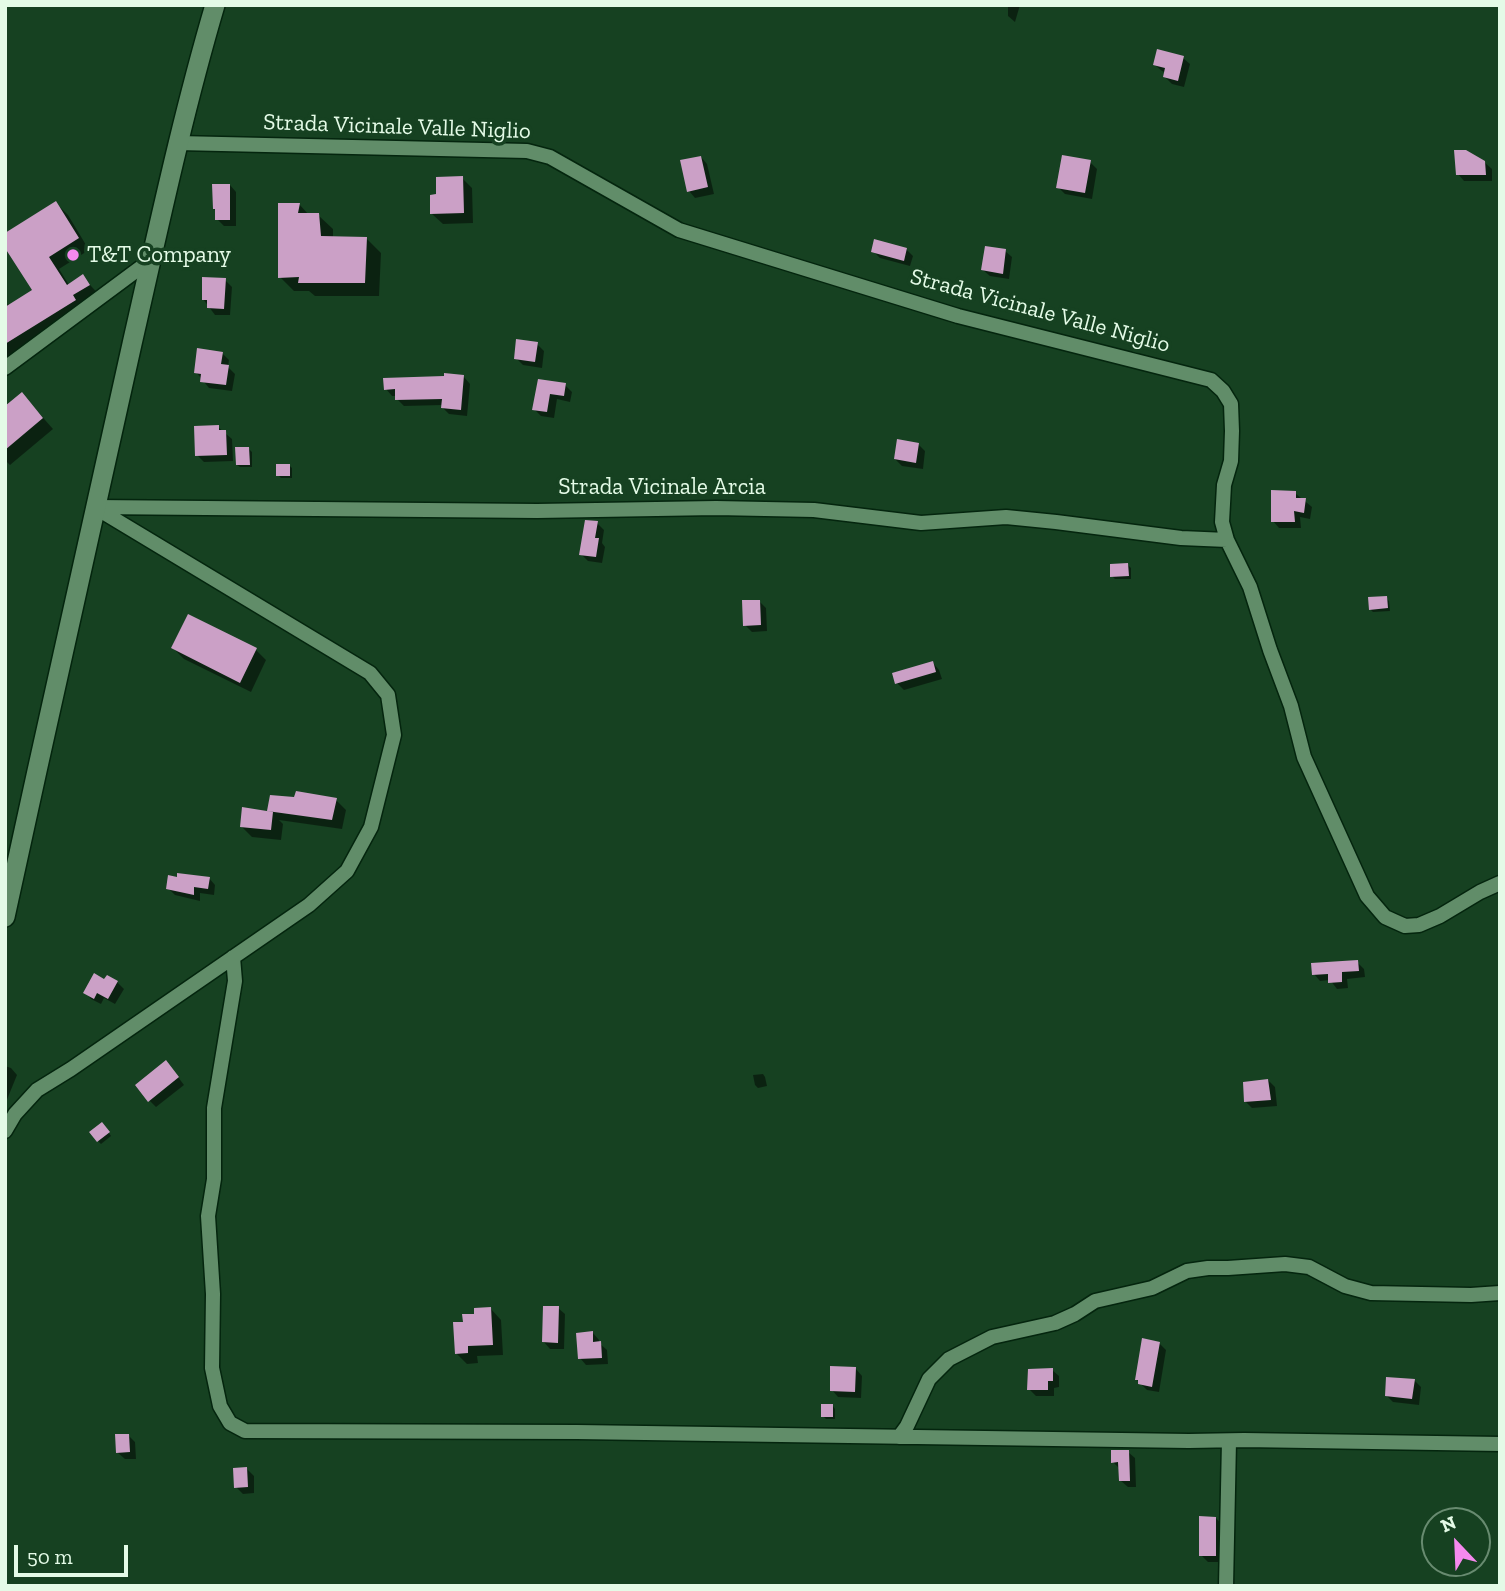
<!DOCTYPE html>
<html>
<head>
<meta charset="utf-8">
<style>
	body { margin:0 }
	#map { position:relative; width:1505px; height:1591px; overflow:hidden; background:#164121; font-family:"Zilla Slab",serif }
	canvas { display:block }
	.frame { position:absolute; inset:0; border:7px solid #e4fbe7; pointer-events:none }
	.north { position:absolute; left:1421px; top:1507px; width:70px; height:70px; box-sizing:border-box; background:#164121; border:2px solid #688b70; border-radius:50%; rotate:337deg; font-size:19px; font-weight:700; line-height:28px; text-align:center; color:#e4fbe7 }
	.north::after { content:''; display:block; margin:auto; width:24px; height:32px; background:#f589ee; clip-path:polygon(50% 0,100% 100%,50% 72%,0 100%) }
	.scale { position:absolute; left:14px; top:1545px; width:114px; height:32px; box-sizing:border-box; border:4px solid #e4fbe7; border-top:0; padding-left:9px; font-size:21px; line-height:24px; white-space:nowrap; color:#e4fbe7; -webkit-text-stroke:5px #164121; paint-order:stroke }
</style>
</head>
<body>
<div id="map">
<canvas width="1505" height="1591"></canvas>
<div class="frame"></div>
<div class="north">N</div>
<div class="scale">50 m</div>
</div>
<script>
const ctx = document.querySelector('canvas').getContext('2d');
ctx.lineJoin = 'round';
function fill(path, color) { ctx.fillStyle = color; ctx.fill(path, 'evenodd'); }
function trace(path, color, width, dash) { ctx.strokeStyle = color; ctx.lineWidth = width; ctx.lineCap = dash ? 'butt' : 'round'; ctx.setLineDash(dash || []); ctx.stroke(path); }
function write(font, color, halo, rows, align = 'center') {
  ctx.font = font + ' "Zilla Slab",serif'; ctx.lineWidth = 7; ctx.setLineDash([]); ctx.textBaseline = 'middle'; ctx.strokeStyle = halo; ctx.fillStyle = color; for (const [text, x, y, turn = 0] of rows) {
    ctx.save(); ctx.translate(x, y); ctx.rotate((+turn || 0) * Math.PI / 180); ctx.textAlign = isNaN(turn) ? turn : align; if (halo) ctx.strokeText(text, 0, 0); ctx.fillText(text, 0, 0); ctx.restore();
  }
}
fill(new Path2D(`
	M1008,5H1020L1015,22L1008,16Z
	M1183,58L1190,64L1184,87L1172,84L1165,77L1166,73L1162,71L1155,65Z
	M701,157L707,164L714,194L695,198L689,191Z
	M1090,162L1097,169L1092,199L1065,194L1058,187Z
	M1484,162L1492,169V181H1464L1458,174Z
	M462,178L472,188L473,223L443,224L432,214L438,196Z
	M230,185L236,192V226H224L217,219V211L214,209Z
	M56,203L68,215L89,250L59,269L69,285L82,276L101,297L5,363V306L9,304L11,306L34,291Z
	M299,204L309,215H318L333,229V238H366L381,253L379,296H315L309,291H294L280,277Z
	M906,249L913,256L910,266L880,258L873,251Z
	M1005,251L1012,257L1009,279L990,276L983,270Z
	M225,280L232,287L230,315H215L203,299Z
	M537,344L544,351L542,368L523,365L516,358Z
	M222,353L229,360L228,367L235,374L232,391L209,388L196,372Z
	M464,377L470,384L467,416L449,414L443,408V405L404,406L397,399V396H392L386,389Z
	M539,381L565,385L572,392L570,402L557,399L554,418L541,416L534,409Z
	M22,394L53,429L10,465L5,460V408Z
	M218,427L232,439L233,461L204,462L197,455Z
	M918,444L925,451L923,469L902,466L895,459Z
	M249,449L252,452V467H240L237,465Z
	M289,465L292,468V478H281L278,475Z
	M1295,493L1312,507L1310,519L1300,517L1301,528H1279L1273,521Z
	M597,523L604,530L602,543L605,547L602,563L588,561L581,554Z
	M1128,565L1131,568V579H1115L1112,576Z
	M1386,598L1389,601L1390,611L1373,612L1370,609Z
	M759,601L766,608L767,631L752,632L745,625Z
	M173,648L256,650L266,660L251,692L184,659Z
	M933,663L939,670L942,679L904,690L897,683Z
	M336,800L346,810L342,829L279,820L283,824L281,840L252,837L242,827L244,809L273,814L269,810Z
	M209,878L215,885L214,895L200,893V901L175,895L168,888Z
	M1357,962L1364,969L1365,977L1347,979L1348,988L1337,989L1330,980L1320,981L1314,974Z
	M105,981L117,982L124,989L115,1004L104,998L101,1004L91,999L85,992Z
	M5,1066L11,1068L17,1075L6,1102Z
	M172,1069L184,1085L156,1107L149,1100Z
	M763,1074L765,1077L767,1086L758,1088L755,1085L753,1075Z
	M1268,1080L1275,1087L1277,1106L1252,1108L1245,1101Z
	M105,1127L111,1136L101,1144L98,1141Z
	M558,1308L565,1314L564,1349H550L544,1342Z
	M491,1309L501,1320L503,1355L477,1356L478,1363L467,1364L456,1353L465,1324L476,1316Z
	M593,1333L599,1340V1343L607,1350L608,1364L586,1365L580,1358Z
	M1159,1343L1166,1350L1159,1392L1147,1390L1136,1379Z
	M856,1369L862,1376L861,1398L838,1397L832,1390Z
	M1052,1370L1059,1376V1387L1054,1388V1396H1036L1029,1389Z
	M1414,1380L1421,1387L1419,1405L1393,1402L1387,1396Z
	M833,1406L835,1409V1419H826L823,1416Z
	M128,1435L135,1442L136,1459H125L118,1453Z
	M1128,1452L1135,1458L1136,1487H1128L1121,1481L1120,1469L1113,1462Z
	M247,1469L254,1476V1493L243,1494L236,1487Z
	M1216,1518L1222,1525V1562H1208L1201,1555Z`), '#0007');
fill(new Path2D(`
	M1157,49L1184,56L1178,81L1163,77L1165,68L1153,65Z
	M1454,150H1466L1485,161L1486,175H1456Z
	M1062,155L1091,160L1085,193L1056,188Z
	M701,156L708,187L687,192L680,160Z
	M463,176L464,213L430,214V195L436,194V177Z
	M212,184H230V220H215V209H213Z
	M56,201L79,238L49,257L67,285L83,274L90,285L73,295L76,300L5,344V307L32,290L5,248V233Z
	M278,203H300L298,213H319L321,236L367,237L365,283H298L299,277L278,278Z
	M874,239L907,248L904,261L871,252Z
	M985,246L1006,249L1003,274L981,270Z
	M202,277L226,278L224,309L207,308V300H202Z
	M516,339L538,342L535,362L514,359Z
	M197,348L223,352L221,364L229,365L226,385L200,382L201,374L194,373Z
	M444,373L464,375L461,410L441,408L442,399L395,400V389L384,390L383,378L444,376Z
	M538,379L566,383L564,396L550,394L547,412L532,410Z
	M22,392L43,418L5,450V406Z
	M219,425V430H226L227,455L195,456L194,426Z
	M897,439L919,443L916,463L894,459Z
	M235,447H249L250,465H236Z
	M276,464H290V476H276Z
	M1271,490L1296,491V498H1306L1304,513L1294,511L1295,522H1271Z
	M585,520L598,521L595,538H599L596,557L579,555Z
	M1128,563L1129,576L1110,577V564Z
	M1387,596L1388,608L1369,610L1368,597Z
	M742,600H760L761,625L743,626Z
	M188,614L257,648L240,683L171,648Z
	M933,661L936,672L895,684L892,673Z
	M296,791L337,798L332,820L267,811L270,795L294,797Z
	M242,807L273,812L271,830L240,827Z
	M177,873L210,877L208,889L194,887V895L166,889L168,875L177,877Z
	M1358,960L1359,971L1342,972V982L1328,983V974L1312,975L1311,963Z
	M94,973L104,979L107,975L118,981L108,999L97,993L94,999L83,993Z
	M166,1060L179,1077L148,1102L135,1085Z
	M1268,1079L1271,1100L1244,1102L1243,1082Z
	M102,1122L110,1132L97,1142L89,1132Z
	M543,1306H559L558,1343L542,1342Z
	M491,1307L493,1345L468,1346V1353L455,1354L453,1322H463L462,1314H474V1308Z
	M593,1331V1342L601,1341L602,1358L578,1359L576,1333Z
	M1142,1338L1160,1342L1152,1387L1138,1384V1380H1135Z
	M830,1366L856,1367L855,1392L830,1391Z
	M1053,1368V1381H1048V1390H1027L1028,1369Z
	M1386,1377L1415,1379L1412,1399L1385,1396Z
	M821,1404H833V1417H821Z
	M115,1434H129L130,1452L116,1453Z
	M1111,1450H1129L1130,1481H1119L1118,1462L1111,1463Z
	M247,1467L248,1487L234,1488L233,1468Z
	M1199,1516L1216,1517V1556H1199Z`), '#cba0c6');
const minor = new Path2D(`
	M178,143L527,151L550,157L679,230L958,316L1211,380L1223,391L1231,404L1232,431L1231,461L1224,485L1222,522L1227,540L1250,587L1270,650L1291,706L1304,757L1367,896L1385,917L1405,926L1419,925L1440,916L1480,892L1500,883
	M5,368L152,259
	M95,507L537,511L716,508L814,510L921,523L1006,517L1056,522L1181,538L1227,540
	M233,957L235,981L214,1108V1179L208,1216L213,1294L212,1368L220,1406L230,1423L245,1431L577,1432L1189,1441L1244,1440L1500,1444
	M5,1131L15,1114L37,1090L71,1069L309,905L347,871L371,827L394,735L388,695L370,673L96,508
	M899,1437L907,1426L929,1379L949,1359L992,1337L1055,1323L1075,1314L1095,1301L1152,1288L1187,1271L1208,1268H1228L1285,1264L1309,1267L1345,1286L1371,1293L1471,1295L1500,1293
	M1226,1586L1229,1441`);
const secondary = new Path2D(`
	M5,917C47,726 88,535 132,344C158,230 182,117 215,5`);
trace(minor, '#04250e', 17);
trace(secondary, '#04250e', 22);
trace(minor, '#618d69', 14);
trace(secondary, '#618d69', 19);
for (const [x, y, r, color] of [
	[73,255,7,"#f589ee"]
]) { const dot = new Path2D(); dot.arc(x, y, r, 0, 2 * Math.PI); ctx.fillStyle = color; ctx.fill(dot); trace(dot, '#164121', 2.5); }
write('23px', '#e4fbe7', '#164121', [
	["Strada Vicinale Valle Niglio",397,127,2],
	["Strada Vicinale Valle Niglio",1040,311,15],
	["Strada Vicinale Arcia",662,487]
]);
write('23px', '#e4fbe7', '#164121', [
	["T&T Company",87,255]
], 'left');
</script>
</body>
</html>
